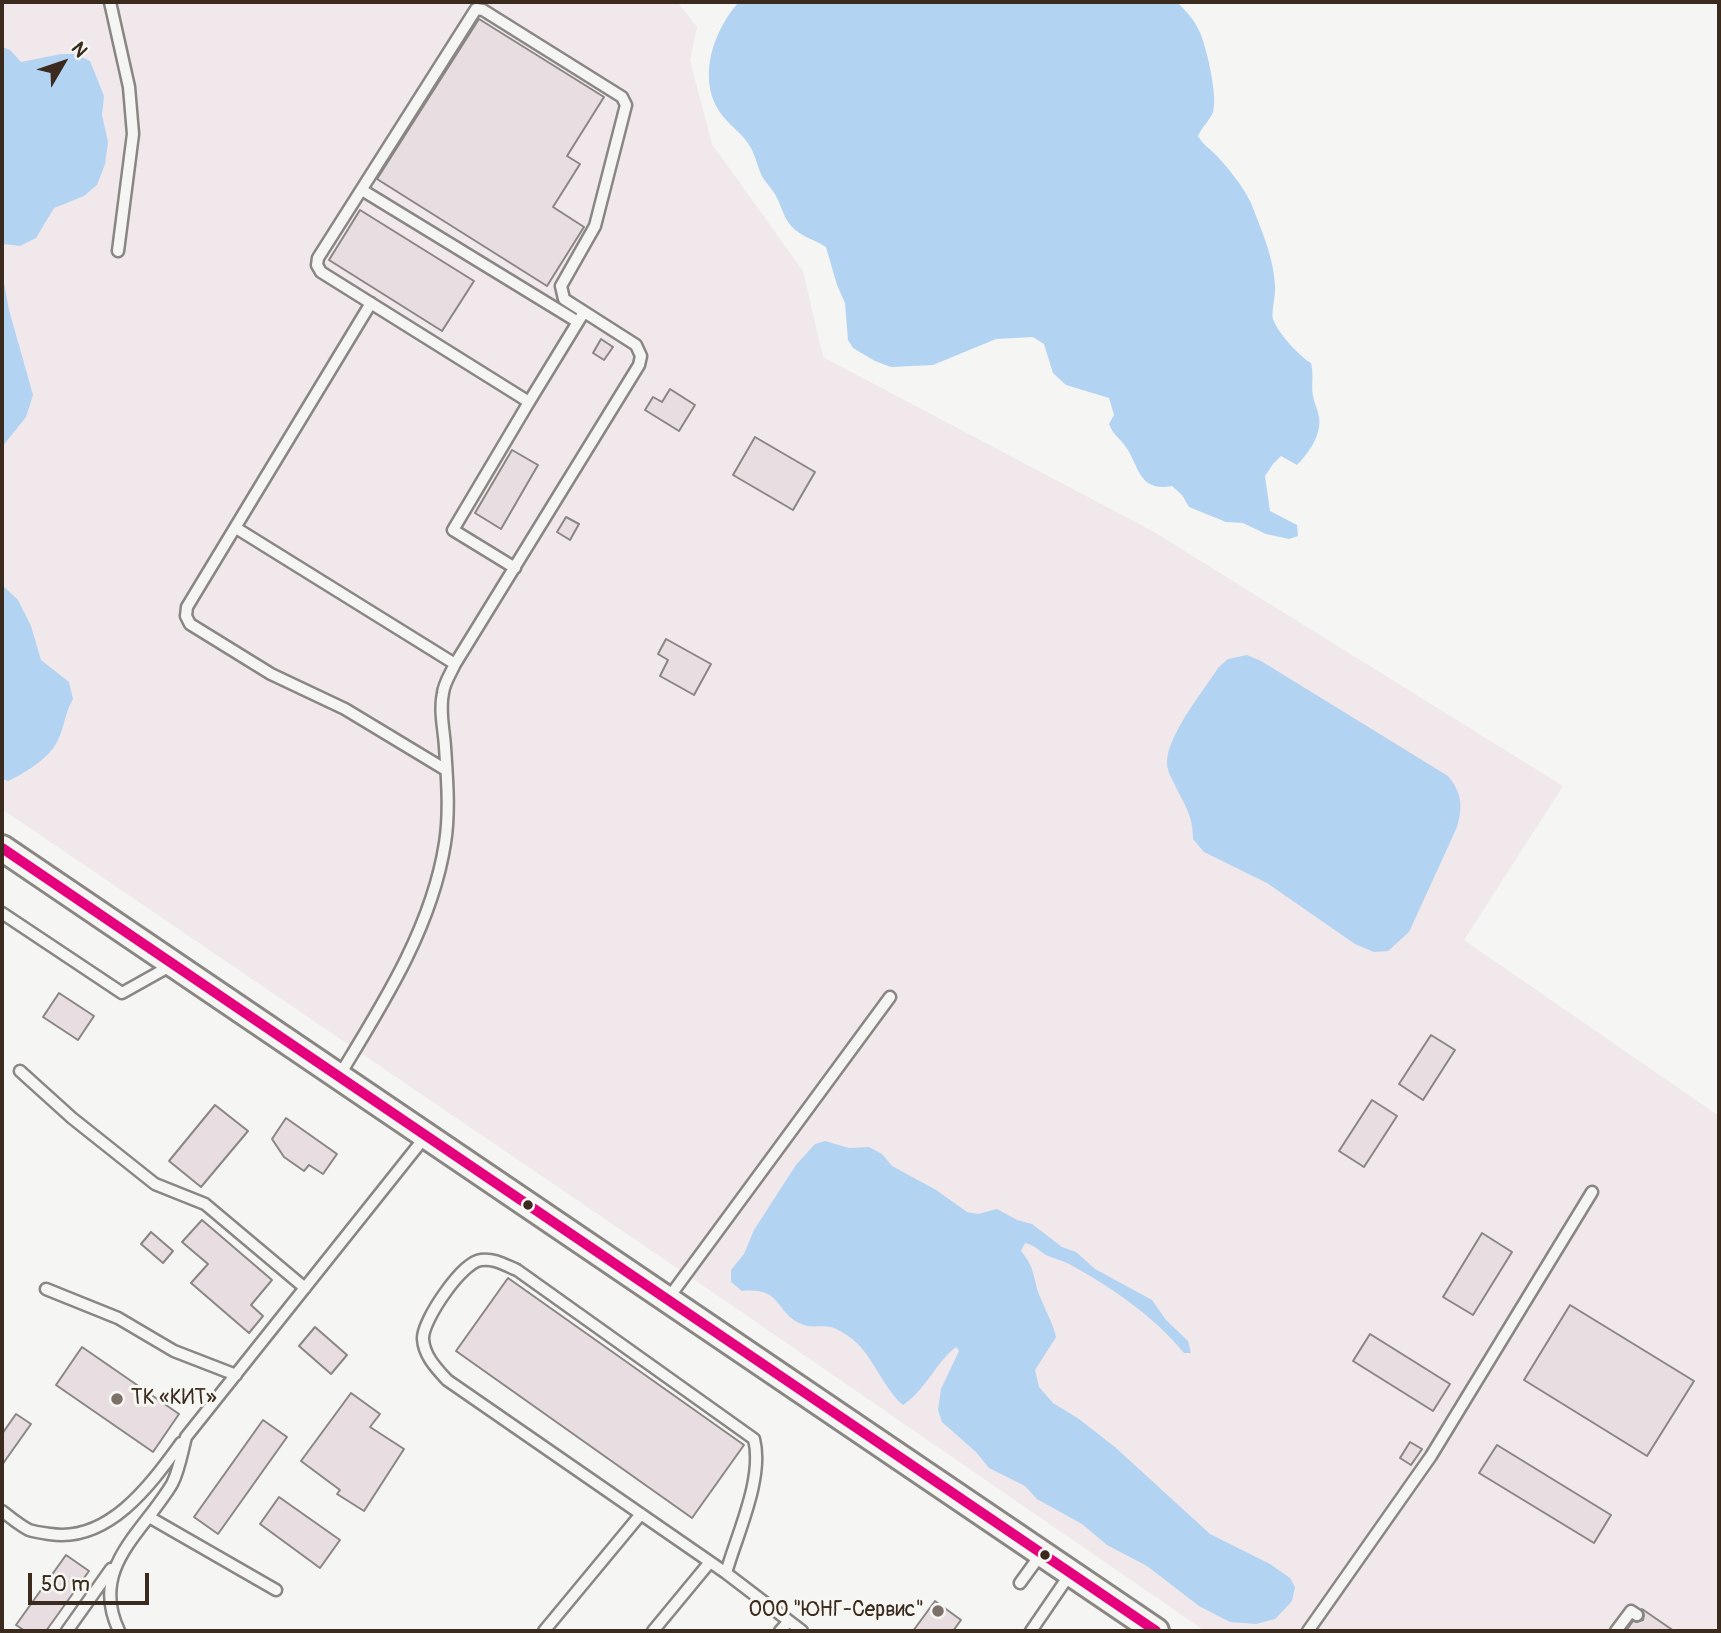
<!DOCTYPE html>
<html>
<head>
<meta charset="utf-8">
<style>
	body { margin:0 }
	#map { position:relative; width:1721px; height:1633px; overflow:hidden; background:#f5f5f3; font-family:Pangolin,sans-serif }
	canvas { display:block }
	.frame { position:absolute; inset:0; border:4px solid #3b2a1e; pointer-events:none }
	.north { position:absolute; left:28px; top:28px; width:70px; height:70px; -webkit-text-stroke:5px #f6f6f2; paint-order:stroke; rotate:51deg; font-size:19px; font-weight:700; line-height:28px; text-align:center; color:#3b2a1e }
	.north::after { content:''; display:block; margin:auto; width:24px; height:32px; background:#3b2a1e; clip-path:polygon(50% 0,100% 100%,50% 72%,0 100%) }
	.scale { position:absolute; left:28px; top:1573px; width:121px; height:32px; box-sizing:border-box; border:4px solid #3b2a1e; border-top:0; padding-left:9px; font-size:21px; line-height:24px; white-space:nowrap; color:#3b2a1e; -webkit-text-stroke:5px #f6f6f2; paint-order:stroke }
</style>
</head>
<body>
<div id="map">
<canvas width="1721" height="1633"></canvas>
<div class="frame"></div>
<div class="north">N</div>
<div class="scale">50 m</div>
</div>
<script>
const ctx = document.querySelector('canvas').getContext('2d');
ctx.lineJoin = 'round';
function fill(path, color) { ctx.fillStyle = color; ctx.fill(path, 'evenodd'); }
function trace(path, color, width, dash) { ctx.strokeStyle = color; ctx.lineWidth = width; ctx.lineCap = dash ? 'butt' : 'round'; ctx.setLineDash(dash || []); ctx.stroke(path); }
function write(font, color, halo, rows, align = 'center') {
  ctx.font = font + ' Pangolin,sans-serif'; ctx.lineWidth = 6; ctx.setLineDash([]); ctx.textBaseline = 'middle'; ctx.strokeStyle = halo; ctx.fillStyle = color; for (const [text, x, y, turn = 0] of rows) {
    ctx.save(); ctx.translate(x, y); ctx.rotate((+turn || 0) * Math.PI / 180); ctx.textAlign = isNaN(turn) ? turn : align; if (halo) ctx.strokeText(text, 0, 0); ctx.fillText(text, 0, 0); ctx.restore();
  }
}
fill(new Path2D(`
	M2,2H677L697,27L690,61L712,144L803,271L823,357L1154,532L1563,786L1464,940L1719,1116V1631H1205L727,1302L2,809Z`), '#f0e8ea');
fill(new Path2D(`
	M739,2L1178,3C1188,13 1196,22 1201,35C1207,50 1218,97 1213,112C1210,120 1202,127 1198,136C1203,145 1209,148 1216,155C1229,169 1243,186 1251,203C1261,229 1274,258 1275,286C1276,295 1271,312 1273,319C1277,332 1299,356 1311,363C1314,375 1311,385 1313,396C1314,403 1318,410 1319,417C1322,434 1309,453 1297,465L1281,456L1273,464L1265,476L1270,511L1297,525L1298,536L1289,539L1266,534L1243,523L1226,522L1189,507L1182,495L1172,486C1139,492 1140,468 1126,447C1120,438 1113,435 1109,424L1114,415L1109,398L1066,385L1053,373L1044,344L1033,337L996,339L933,365L891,367L875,361L853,348L848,340L845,303L837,285L826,247C817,241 806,238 798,232C784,222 783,209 776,196C772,189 767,184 763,178C758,169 756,157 751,148C743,133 728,125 719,111C697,77 714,29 739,2Z
	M2,47L10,50L21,62L61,54H76L90,61L104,96L102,115L108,142L105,164L97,185L84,196L54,208L36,238L20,246L4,244L2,246Z
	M2,272L9,310L33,395L26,417L2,447Z
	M2,585L18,600L31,626L41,660L69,682L73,699C64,714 64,733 54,747C45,760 22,775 8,781L2,779Z
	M1247,655L1261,661L1448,776C1462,793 1463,806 1457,827L1409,932L1388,951L1374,952L1355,944L1267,883L1204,852L1193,839C1193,814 1184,805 1174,783C1171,778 1167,769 1167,763C1167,735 1203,692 1218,668L1228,659Z
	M825,1141L849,1148L869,1147L882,1154L892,1166L936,1190L967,1212L978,1214L997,1209L1017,1220L1032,1224L1062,1247L1076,1252L1095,1269L1152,1300L1166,1320L1188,1341L1191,1353H1184C1153,1315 1111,1287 1069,1264C1062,1260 1055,1259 1048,1256C1040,1252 1035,1245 1025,1243L1021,1251C1037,1270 1032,1279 1041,1299C1046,1312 1053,1323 1056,1337L1035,1370L1039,1387L1053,1403L1079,1419L1116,1448L1210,1534L1270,1564L1290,1578L1295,1587L1292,1601L1275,1619L1256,1624L1230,1622L1199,1606L1147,1566L1107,1545L1082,1524L1037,1499L1025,1486L989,1468L976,1452L942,1422L938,1410L941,1389L959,1351L956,1347C935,1363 926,1390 903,1405C886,1391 875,1362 858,1344C852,1338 839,1329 831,1327C822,1325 812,1328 804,1325C774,1315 785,1287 742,1291L731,1282V1270L744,1254L754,1230L796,1165L815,1144Z`), '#b3d3f2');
const building = new Path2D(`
	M479,19L604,97L567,156L580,164L553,207L584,227L547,286L377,179Z
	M360,210L474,281L442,331L329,260Z
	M601,339L613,347L604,360L593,353Z
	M670,389L695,405L679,431L645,410L653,397L662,402Z
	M755,437L815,472L793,510L733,475Z
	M512,450L538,465L501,529L475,513Z
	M566,517L579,524L570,540L557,532Z
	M666,639L711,664L694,695L660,676L668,660L658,654Z
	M59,993L94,1016L78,1040L43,1017Z
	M1431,1035L1455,1050L1423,1100L1399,1084Z
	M1372,1100L1397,1116L1364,1167L1339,1151Z
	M215,1105L248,1131L201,1187L169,1161Z
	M286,1118L337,1154L323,1174L309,1165L304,1171L284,1157L272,1139Z
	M202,1220L272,1280L251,1305L263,1316L249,1333L191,1283L208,1264L182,1242Z
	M151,1232L173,1251L163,1263L141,1244Z
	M1482,1233L1512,1252L1473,1315L1443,1297Z
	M508,1278L744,1445L692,1518L456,1351Z
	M1570,1305L1694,1381L1647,1456L1524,1380Z
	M315,1327L347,1355L331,1374L299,1346Z
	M1370,1334L1450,1384L1433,1411L1353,1361Z
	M82,1347L179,1414L153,1452L56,1385Z
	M351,1393L380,1414L370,1427L404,1449L364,1511L337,1494L340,1490L301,1461Z
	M16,1414L31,1424L2,1465V1434Z
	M263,1420L287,1437L218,1534L194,1517Z
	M1410,1442L1422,1449L1411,1465L1400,1458Z
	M1497,1445L1611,1515L1594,1543L1479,1473Z
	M279,1497L340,1540L320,1568L260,1524Z
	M66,1555L89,1571L46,1631H25L16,1625Z
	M935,1601L961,1620L953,1631H913Z
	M1642,1609L1674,1631H1626L1633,1621L1637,1622L1643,1620L1644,1615Z`);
fill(building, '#e8dee2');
trace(building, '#8a8683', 2);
const service = new Path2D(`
	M110,2L129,87L133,134L118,251
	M362,190L578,322
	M371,303L187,607L186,616L190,624L271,674L345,709L446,770
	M236,528L455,664
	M515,568L453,530L529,402
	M2,913L122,993L172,965
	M20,1071L72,1118L155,1184L205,1204L305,1288
	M339,1076C383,1004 432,927 445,843C450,811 447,778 445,747C444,729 439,711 443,693C444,683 451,673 455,664L639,365L641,356L636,345L564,299L561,286L595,226L626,105L622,97L483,10L476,9L318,258L317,265L321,272L529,402L584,312
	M46,1289L118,1318L174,1351L236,1375
	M667,1300L890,997
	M2,1511C10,1517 19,1525 29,1530C35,1532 43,1533 50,1534C109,1543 151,1484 181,1443
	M149,1517L276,1590
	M726,1573C737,1534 764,1478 754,1439L517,1270C505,1265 494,1258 481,1260C462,1262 422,1321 423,1339C424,1356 437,1369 447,1380L726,1573L802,1631
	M1020,1583L1041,1554
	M67,1631L111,1569
	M119,1631C89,1568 142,1534 172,1484C179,1471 182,1452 186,1437L425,1137
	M544,1631L641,1514
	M653,1631L710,1562
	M780,1631L789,1621
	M1031,1631L1070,1574
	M1308,1631L1431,1456L1592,1192
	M1616,1631L1631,1611L1637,1615`);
const tertiary = new Path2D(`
	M2,848L1156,1631`);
trace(service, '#8a8683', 15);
trace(tertiary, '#8a8683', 30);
trace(service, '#f5f5f3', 10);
trace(tertiary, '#f5f5f3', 24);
trace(new Path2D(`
	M2,848L1156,1631`), '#e5007d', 10);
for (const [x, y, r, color] of [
	[528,1205,6,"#3b2a1e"],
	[117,1399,7,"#7c7169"],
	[1045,1555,6,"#3b2a1e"],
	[938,1611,7,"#7c7169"]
]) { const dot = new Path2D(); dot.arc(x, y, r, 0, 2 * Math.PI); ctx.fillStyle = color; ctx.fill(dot); trace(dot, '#f6f6f2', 2.5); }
write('21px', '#3b2a1e', '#f6f6f2', [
	["ТК «КИТ»",131,1399],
	["ООО \"ЮНГ-Сервис\"",924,1611,"right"]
], 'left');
</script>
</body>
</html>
